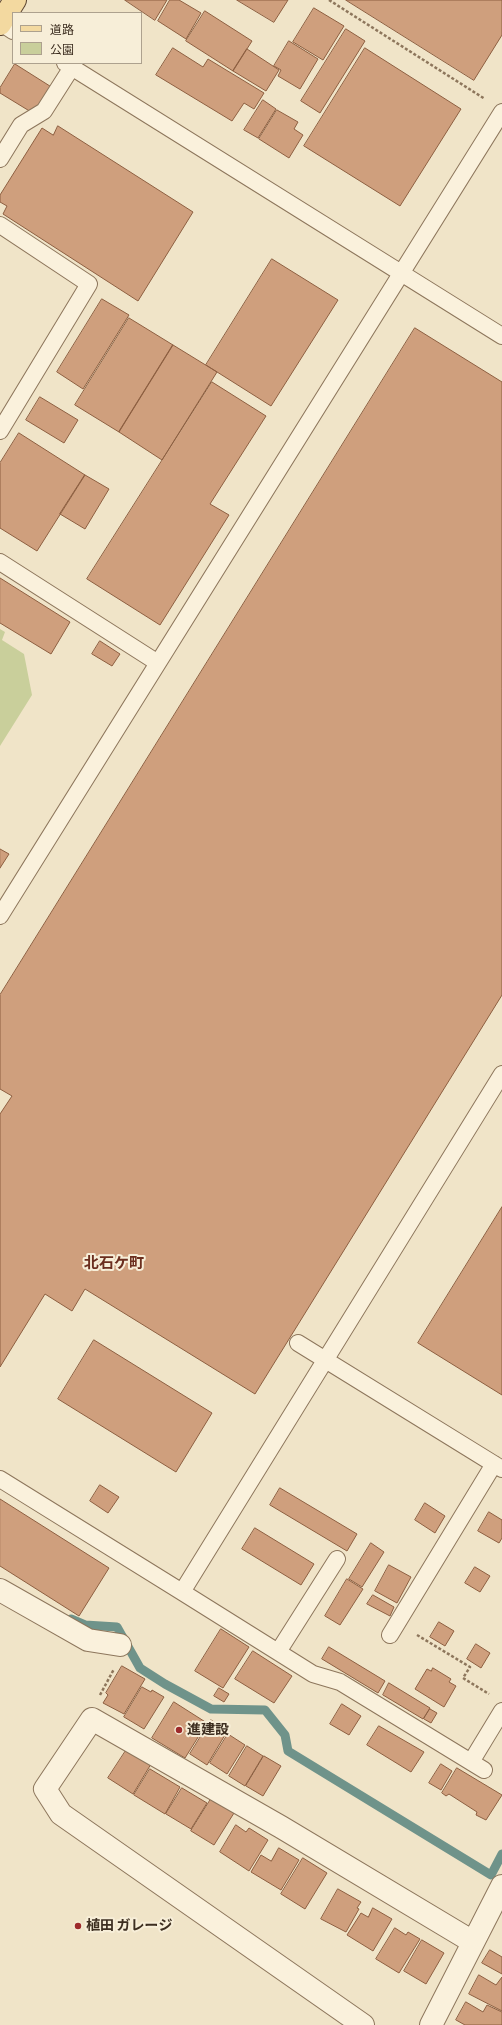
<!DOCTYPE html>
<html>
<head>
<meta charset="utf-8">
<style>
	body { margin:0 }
	#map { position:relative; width:502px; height:2025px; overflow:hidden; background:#f0e4c8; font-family:"Zilla Slab","Noto Sans JP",serif }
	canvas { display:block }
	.legend { position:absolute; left:12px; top:12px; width:130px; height:52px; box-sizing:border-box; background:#f7eed8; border:1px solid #ada18e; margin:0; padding:5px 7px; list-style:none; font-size:12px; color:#3d2e20 }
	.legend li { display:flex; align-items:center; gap:8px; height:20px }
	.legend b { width:20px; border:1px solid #ada18e }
</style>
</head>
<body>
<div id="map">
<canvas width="502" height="2025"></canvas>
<ul class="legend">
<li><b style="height:5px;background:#f3d9a0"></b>道路</li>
<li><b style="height:11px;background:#c9cf9b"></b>公園</li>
</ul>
</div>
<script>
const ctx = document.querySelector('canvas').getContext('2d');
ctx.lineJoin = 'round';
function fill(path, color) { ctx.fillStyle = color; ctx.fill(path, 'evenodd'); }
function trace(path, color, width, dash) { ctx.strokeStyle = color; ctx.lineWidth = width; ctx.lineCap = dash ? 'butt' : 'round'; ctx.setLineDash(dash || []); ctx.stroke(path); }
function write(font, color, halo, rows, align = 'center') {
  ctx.font = font + ' "Zilla Slab","Noto Sans JP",serif'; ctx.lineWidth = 4; ctx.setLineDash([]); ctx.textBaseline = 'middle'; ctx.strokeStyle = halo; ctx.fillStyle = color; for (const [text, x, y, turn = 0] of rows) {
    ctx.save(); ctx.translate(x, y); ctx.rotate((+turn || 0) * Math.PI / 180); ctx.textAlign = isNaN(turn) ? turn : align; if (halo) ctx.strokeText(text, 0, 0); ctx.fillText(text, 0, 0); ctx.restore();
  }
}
fill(new Path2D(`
	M0,629L5,632L2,640L24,654L32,695L0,746Z`), '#c9cf9b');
trace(new Path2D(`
	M71,1619L85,1625L117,1627L140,1668L165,1684L211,1709L265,1710L285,1735L288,1751L491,1875L502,1854`), '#6f938a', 9);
const building = new Path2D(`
	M125,0H167L155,20Z
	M170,0H179L201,13L186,39L158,21Z
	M237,0H288L274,22Z
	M346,0H502V35L474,80Z
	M314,8L344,26L323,60L293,42Z
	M205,11L252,41L233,71L186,41Z
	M346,29L365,41L320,113L301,101Z
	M289,41L318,59L300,89L278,76L281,70L274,66Z
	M173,48L203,67L208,59L264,93L254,109L244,103L232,121L156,75Z
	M365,48L461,109L400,206L304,146Z
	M247,49L279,70L266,91L233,71Z
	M15,64L53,88L36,115L0,93V88Z
	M263,100L276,109L258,138L244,130Z
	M277,110L298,122L294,129L303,135L289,158L259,139Z
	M58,126L193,212L138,301L3,214L7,206L0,202V195L42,128L53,135Z
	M272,259L338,300L271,406L206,365Z
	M102,299L129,315L83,389L57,372Z
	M129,318L173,345L119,432L75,405Z
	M415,328L502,382V995L255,1394L85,1289L72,1311L45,1294L0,1367V1114L12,1096L0,1089V995Z
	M173,345L217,372L162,460L119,432Z
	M212,382L266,416L210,504L229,515L160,625L87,579Z
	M40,397L78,420L64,443L26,420Z
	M19,433L85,475L37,551L0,528V463Z
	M85,475L109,489L85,529L60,514Z
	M0,578L70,622L51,654L0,623Z
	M100,641L120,654L112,666L92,654Z
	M0,849L9,854L0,868Z
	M502,1207V1395L418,1343Z
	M94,1340L212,1413L176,1472L58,1399Z
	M100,1485L119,1497L108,1513L90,1501Z
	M280,1488L357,1534L347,1551L270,1505Z
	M0,1499L109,1568L79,1616L0,1566Z
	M425,1503L445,1516L435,1533L415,1520Z
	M489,1512L502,1520V1538L499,1543L478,1531Z
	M255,1528L314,1564L301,1585L242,1549Z
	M371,1543L384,1552L362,1587L349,1579Z
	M389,1565L411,1577L397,1603L375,1591Z
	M475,1567L490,1576L480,1592L465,1583Z
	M347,1579L363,1589L340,1625L325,1616Z
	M373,1595L394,1607L390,1616L367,1604Z
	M439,1622L454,1631L445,1646L430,1637Z
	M221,1629L249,1647L223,1688L195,1671Z
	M476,1644L490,1653L481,1668L467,1659Z
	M329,1647L385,1681L378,1693L322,1659Z
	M253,1651L292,1676L274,1703L235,1679Z
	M122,1666L145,1679L124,1714L103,1703L108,1695L106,1693Z
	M433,1668L451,1679L449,1682L456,1686L444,1707L415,1689L427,1669L431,1671Z
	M389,1683L430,1708L423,1719L383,1695Z
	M142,1687L151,1692L152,1690L164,1697L144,1729L124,1717Z
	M219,1688L229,1694L224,1702L214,1696Z
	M174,1702L207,1723L185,1758L152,1738Z
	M342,1704L361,1716L349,1735L330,1724Z
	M430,1709L437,1713L431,1723L424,1719Z
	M211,1720L228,1730L207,1765L190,1754Z
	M379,1726L424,1752L411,1772L367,1745Z
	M228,1734L245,1745L227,1774L210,1763Z
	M247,1746L263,1756L245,1786L229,1776Z
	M127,1749L151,1764L133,1794L108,1778Z
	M264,1756L281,1766L263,1796L246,1786Z
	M441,1764L452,1771L441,1790L429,1783Z
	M457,1768L502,1795L486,1820L476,1815L477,1812L449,1794L446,1796L442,1793Z
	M150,1769L180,1787L165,1814L134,1795Z
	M182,1788L207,1803L191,1829L166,1814Z
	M211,1799L234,1813L214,1845L191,1831Z
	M236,1825L246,1832L249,1828L268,1840L249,1871L220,1852Z
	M279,1848L299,1860L281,1890L251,1872L261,1855L271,1861Z
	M303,1858L327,1873L305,1909L281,1894Z
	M338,1889L361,1902L357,1908L359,1909L346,1932L321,1919Z
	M373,1908L392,1919L373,1951L347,1935L361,1913L368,1917Z
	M395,1928L406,1935L408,1932L420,1939L399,1973L376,1959Z
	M422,1940L444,1953L426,1984L404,1971Z
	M490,1950L502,1957V1974L482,1963Z
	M479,1975L496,1985L502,1977V2011L469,1994Z
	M466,2002L483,2012L487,2005L502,2012V2025H465L456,2020Z`);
fill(building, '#cf9f7d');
trace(building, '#8d5f41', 1);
const lane = new Path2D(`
	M1,23L13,31
	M65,63L502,336
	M0,159L21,125L44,111L72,67
	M0,225L89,284L0,431
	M0,562L158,663
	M0,916L502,112
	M298,1343L502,1469
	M0,1479L182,1592L502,1074
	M182,1592L313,1674L340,1682L484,1770
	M390,1635L494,1464
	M278,1652L337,1559
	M471,1762L502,1711`);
const street = new Path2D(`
	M0,1590L88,1640L120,1645
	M363,2025L61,1814L45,1789L92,1719L281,1827L473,1942
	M431,2025L502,1886`);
const primary = new Path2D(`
	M0,24L15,0`);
trace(lane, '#8d765c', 18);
trace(street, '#8d765c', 24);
trace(primary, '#5b4430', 24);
trace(new Path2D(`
	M329,0L485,99
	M417,1635L470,1667L463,1678L489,1694
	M100,1695L114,1669`), '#8d765c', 2.5, [3, 2]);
trace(lane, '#faf1dc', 16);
trace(street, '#faf1dc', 22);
trace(primary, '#f3d9a0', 22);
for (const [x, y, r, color] of [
	[179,1730,4,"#9e2a2b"],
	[78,1926,4,"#9e2a2b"]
]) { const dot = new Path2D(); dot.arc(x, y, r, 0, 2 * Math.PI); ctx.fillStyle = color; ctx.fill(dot); trace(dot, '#f7eed8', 1.5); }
write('bold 14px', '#3d2e20', '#f7eed8', [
	["進建設",187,1730],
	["植田 ガレージ",86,1926]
], 'left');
write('bold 15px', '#6b2e1e', '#f7eed8', [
	["北石ケ町",114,1264]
]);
</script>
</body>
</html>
